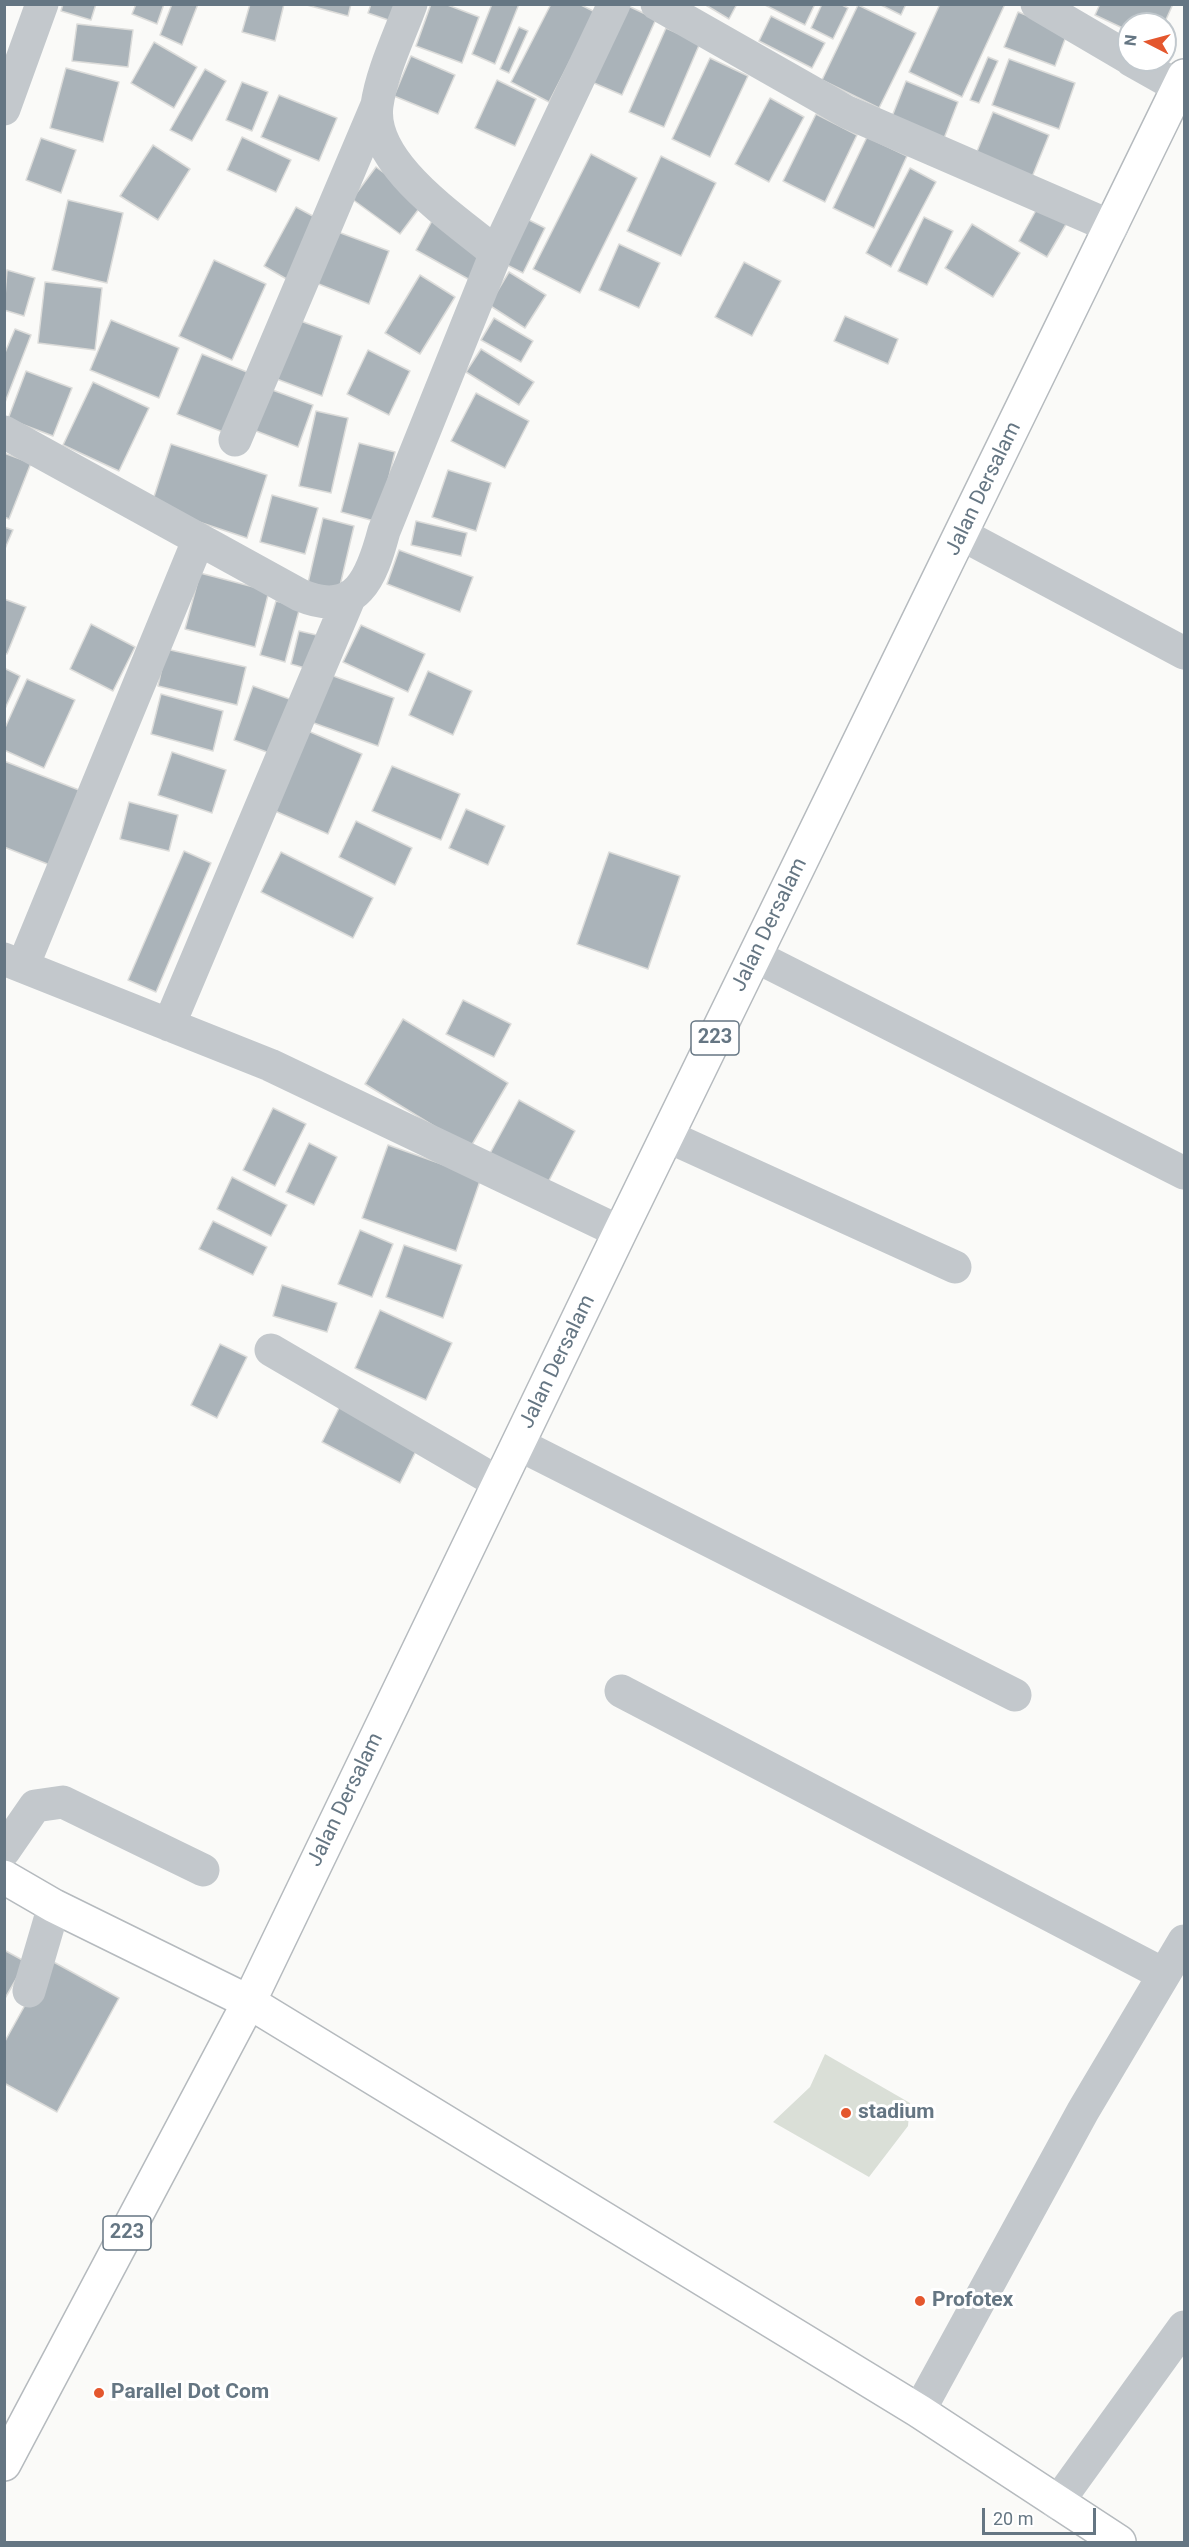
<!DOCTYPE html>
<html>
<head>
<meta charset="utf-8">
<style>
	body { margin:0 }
	#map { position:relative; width:1189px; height:2547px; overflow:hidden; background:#fafaf8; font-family:Roboto,sans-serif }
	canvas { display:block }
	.frame { position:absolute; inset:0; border:6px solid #657683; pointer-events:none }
	.north { position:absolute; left:1117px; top:12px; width:60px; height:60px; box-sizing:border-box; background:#fff; border:2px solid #c1c8cd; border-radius:50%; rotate:276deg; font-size:16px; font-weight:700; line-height:24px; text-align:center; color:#657683 }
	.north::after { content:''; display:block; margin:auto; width:21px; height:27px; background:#e4572e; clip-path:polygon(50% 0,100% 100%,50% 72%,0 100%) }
	.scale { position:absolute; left:982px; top:2508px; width:114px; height:27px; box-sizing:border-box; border:3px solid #657683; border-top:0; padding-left:8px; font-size:18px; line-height:21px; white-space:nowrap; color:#657683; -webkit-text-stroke:4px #fff; paint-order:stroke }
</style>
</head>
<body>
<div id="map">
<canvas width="1189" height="2547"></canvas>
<div class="frame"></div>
<div class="north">N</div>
<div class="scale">20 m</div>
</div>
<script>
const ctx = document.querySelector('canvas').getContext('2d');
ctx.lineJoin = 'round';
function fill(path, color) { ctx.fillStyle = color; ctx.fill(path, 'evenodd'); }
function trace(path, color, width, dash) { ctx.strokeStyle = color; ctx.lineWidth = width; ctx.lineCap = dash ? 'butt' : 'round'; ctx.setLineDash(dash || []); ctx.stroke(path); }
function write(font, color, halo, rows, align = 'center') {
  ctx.font = font + ' Roboto,sans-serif'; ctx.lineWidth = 6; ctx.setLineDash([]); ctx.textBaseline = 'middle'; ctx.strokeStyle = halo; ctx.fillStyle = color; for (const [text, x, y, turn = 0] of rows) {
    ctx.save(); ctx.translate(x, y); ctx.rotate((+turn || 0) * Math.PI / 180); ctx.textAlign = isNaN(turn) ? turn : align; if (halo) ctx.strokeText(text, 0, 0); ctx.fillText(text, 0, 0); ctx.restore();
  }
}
fill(new Path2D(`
	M825,2054L910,2103L908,2126L869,2177L773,2122L810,2087Z`), '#dadfd7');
const building = new Path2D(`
	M63,4H96L91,20L61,11Z
	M136,4H164L157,24L132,14Z
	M172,4H198L182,45L160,35Z
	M250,4H284L275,41L242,32Z
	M303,4H351L348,16Z
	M371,4H406L400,24L368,13Z
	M431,4H445L479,17L462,63L416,46Z
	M492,4H519L495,64L472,54Z
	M551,4H579L595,12L549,102L511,82Z
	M624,4L656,19L622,95L587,80Z
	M704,4H737L729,19Z
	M763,4H815L805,25Z
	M822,4H840L848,8L833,39L811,28Z
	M879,4H906L901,15Z
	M940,4H1005L962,97L909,72Z
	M1100,4H1173L1164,24H1129V31L1095,15Z
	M858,5L916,33L879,108L822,80Z
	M1018,12L1068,31L1055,66L1004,47Z
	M771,16L825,43L812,68L759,41Z
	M77,24L133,30L128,67L72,61Z
	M519,27L528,31L509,73L500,69Z
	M666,28L700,43L664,127L629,112Z
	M154,42L197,67L174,108L131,83Z
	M411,56L455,75L438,114L394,96Z
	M988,57L998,61L979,103L970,100Z
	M710,58L748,76L710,157L672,139Z
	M1009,59L1075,83L1059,129L992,105Z
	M66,68L119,82L103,142L50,128Z
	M205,69L226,81L192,141L170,130Z
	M497,80L536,99L515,146L475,128Z
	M906,81L958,102L943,141L891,119Z
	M242,82L268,92L252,131L226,120Z
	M279,95L337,118L319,161L261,137Z
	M770,98L804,117L769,182L735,164Z
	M993,112L1049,135L1032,177L976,154Z
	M816,114L857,135L825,202L783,181Z
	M242,137L291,160L276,192L227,170Z
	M867,137L907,156L874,228L833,208Z
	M41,138L76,150L61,193L26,180Z
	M153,145L190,169L158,220L120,196Z
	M591,154L637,178L580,293L533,269Z
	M661,156L716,183L681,256L627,231Z
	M376,167L424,202L400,234L352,199Z
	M910,168L936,182L891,267L866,253Z
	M68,200L123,213L107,283L52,270Z
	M1039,205L1068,221L1047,257L1019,241Z
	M296,207L322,221L290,281L264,266Z
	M523,217L545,228L523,273L501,262Z
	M924,217L953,231L927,285L898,271Z
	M433,219L488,248L470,280L416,250Z
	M972,224L1020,253L993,297L945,268Z
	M330,229L389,251L369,304L311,281Z
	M619,244L660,263L639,308L599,290Z
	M214,260L266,284L232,360L179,336Z
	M744,262L781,281L752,336L715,317Z
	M7,270L35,278L24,316L4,310Z
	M509,272L546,295L525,328L489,305Z
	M420,275L455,297L420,354L385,333Z
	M45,282L102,288L95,350L38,343Z
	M845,316L898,339L888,364L834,341Z
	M494,318L533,341L521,362L481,340Z
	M295,319L342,336L322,396L274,378Z
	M111,320L179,348L159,398L90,370Z
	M15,329L31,335L4,405V355Z
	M481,349L534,382L519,405L466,372Z
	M368,350L410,371L389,415L347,394Z
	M202,354L252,374L228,434L177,414Z
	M26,371L72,388L53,436L8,419Z
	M93,382L149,408L119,471L63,445Z
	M267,388L313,405L298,447L251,429Z
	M476,393L529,421L505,468L451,441Z
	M316,411L348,418L331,493L299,486Z
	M359,443L395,452L378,522L341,512Z
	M171,444L267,475L247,538L151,506Z
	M4,453L31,463L9,519L4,517Z
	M448,470L491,483L476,531L432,517Z
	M272,495L318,508L305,554L260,542Z
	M323,518L354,526L339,590L308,583Z
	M416,521L467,533L461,556L411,545Z
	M4,527L13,530L4,551Z
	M399,550L473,577L460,612L387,584Z
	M200,573L269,591L255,647L185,629Z
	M4,599L26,607L7,654L4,653Z
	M276,601L300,607L285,662L260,655Z
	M91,624L135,647L113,691L70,669Z
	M361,625L425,654L408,692L343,662Z
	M299,631L321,636L312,670L291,664Z
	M166,649L246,667L237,705L158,686Z
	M4,668L20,676L4,711Z
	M428,671L472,691L453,735L409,715Z
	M328,674L394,698L378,746L311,722Z
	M27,679L75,700L44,768L4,750V730Z
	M253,686L295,701L275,755L234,740Z
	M161,694L223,711L213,751L151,734Z
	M308,731L362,754L328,834L275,811Z
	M172,752L226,770L212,813L158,795Z
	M4,761L79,790L50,865L4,847Z
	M392,766L460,794L441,840L372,811Z
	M129,802L178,815L169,851L120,839Z
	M466,809L505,826L488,865L449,848Z
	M356,821L412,848L395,885L339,857Z
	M184,851L211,863L156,992L128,980Z
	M281,852L373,898L353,938L261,892Z
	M609,852L680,876L648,969L577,944Z
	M463,1000L511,1024L494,1057L446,1034Z
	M403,1019L508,1083L470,1148L365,1084Z
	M519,1100L575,1131L545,1188L488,1157Z
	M273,1108L306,1124L275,1186L243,1170Z
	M309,1143L337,1157L314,1205L286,1192Z
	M388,1145L481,1178L456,1251L362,1218Z
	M232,1177L287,1205L271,1236L217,1209Z
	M213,1221L267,1247L253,1275L199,1249Z
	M360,1230L393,1244L372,1297L338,1284Z
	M404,1245L462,1265L443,1318L386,1297Z
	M282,1285L337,1303L327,1332L273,1316Z
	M380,1310L452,1343L426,1400L355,1368Z
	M220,1344L247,1357L217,1418L191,1405Z
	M341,1404L419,1445L400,1483L322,1442Z
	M4,1950L26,1962L4,2000Z
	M50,1960L119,1998L57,2112L4,2083V2043Z`);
fill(building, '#aab3b9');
trace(building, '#dcdcda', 1.5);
const major = new Path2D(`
	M4,1877L54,1906L249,2002L919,2411L1119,2542
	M4,2464L249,2002L620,1232L1184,76`);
trace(major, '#b5babe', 36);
trace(new Path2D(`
	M411,4C399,37 382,71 377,105C369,164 456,219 496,253
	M657,4L847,112L1112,227
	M1037,4L1129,58
	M1131,60L1179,87
	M4,109L42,4
	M4,432L300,595C357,619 372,576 384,531L496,253L614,4
	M235,440L377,105
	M961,534L1184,653
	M755,956L1184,1173
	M4,959L270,1065L620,1232
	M23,966L198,541
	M169,1025L350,596
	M667,1136L955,1267
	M271,1350L499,1483
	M518,1444L1015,1695
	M621,1691L1163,1974
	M4,1851L35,1806L63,1802L203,1870
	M29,1991L54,1906
	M919,2411L1083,2111L1184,1941
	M1057,2503L1184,2327`), '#c3c8cc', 33);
trace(major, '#fff', 33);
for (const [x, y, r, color] of [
	[846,2113,6,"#e4572e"],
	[920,2301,6,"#e4572e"],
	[99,2393,6,"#e4572e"]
]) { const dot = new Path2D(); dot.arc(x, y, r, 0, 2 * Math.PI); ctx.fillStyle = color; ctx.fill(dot); trace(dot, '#fff', 2); }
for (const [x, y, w] of [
	[715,1038,48],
	[127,2233,48]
]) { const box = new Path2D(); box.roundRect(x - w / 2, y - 17, w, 34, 4.5); ctx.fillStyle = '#fff'; ctx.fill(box); trace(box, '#657683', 1.5); }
write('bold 20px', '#657683', null, [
	["223",715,1038],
	["223",127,2233]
]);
write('21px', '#657683', '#fff', [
	["Jalan Dersalam",984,489,-64],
	["Jalan Dersalam",770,925,-64],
	["Jalan Dersalam",558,1362,-64],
	["Jalan Dersalam",346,1800,-64]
]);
write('bold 21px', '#657683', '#fff', [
	["stadium",858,2113],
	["Profotex",932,2301],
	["Parallel Dot Com",111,2393]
], 'left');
</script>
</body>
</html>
